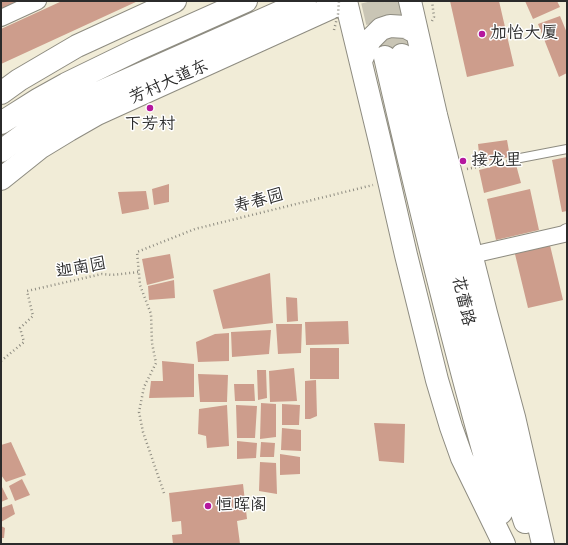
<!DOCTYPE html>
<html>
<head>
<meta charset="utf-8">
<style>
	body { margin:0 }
	#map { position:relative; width:568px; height:545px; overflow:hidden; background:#f1ecd7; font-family:Caveat,sans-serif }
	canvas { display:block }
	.frame { position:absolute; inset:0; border:2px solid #2b2b2b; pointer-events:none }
</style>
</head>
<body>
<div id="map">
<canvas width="568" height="545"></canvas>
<div class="frame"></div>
</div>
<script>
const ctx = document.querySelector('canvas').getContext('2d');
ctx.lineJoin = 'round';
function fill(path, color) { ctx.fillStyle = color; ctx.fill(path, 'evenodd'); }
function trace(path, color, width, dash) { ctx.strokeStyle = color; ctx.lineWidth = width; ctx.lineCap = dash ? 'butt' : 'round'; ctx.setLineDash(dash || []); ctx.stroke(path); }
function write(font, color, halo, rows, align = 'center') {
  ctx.font = font + ' Caveat,"LXGW WenKai TC",sans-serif'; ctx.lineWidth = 3; ctx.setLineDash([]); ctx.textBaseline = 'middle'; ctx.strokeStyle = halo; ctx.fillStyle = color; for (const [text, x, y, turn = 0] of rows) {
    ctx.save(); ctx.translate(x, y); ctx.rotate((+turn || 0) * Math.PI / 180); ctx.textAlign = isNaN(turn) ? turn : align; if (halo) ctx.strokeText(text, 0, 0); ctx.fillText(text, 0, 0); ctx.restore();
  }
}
fill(new Path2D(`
	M1,1H21L1,10Z
	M62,1H138L1,64V29Z
	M450,1H499L514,66L467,77Z
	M525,1H557L560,7L533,19Z
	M560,16L567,33V73L559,77L538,24Z
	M507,140L510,157L480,162L478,144Z
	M567,157V211L562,212L552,160Z
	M515,161L521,183L484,193L479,170Z
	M169,184V202L154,205L152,189Z
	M530,189L539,230L496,240L487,199Z
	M146,191L149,209L122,214L118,192Z
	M549,241L563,300L528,308L514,250Z
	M170,254L174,278L147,285L142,259Z
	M270,273L273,323L223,329L213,290Z
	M174,280L175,298L149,300L148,286Z
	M286,297L297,298L298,321L287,322Z
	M348,321L349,344L306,345L305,322Z
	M276,324H302L301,353L278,354Z
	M271,330L269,354L232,357L231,332Z
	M229,333V361L198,362L196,342L215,334Z
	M310,348H339V379H310Z
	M162,361L194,364V397L149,398L151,381H163Z
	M294,368L297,401L270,402L269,371Z
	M257,370H266L267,398L258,400Z
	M198,374L228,375L227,402H200Z
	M316,380L317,416L310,419H305V381Z
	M234,384H254L255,401H235Z
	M261,403L276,404V437L260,439Z
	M282,404L300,405L299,425H282Z
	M227,405L229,446L207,448L206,436L198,434L199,409Z
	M236,405L257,406L255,438H237Z
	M374,423L405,424L404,463L379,461Z
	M282,428L301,430V451L281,450Z
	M237,441L257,443L256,458L237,459Z
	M11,442L26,475L6,482L1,475V445Z
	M261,442L275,443L274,457H260Z
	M280,454L300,457V474L280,475Z
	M260,462L276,463L277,494L259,491Z
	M22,479L30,495L15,501L9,486Z
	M243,484L247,519L237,521L240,544H173L172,535L182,534L181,521L172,522L169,493Z
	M1,485L8,499L1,502Z
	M12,504L15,514L1,522V508Z
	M1,526L5,528L4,538H1Z`), '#cd9d8c');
trace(new Path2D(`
	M372,1L385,57
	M389,1L402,55`), '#c9c5b5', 22, [22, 11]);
const service = new Path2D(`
	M515,159L567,149`);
const minor = new Path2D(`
	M1,18L38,1
	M472,255L564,234L567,232`);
const primary = new Path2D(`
	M346,1L381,146L406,255L437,380L451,427L462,458L504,544
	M410,1L436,115L486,313L514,417L543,544
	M402,55L440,205L476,359L503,456L525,522
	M385,57C420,210 457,362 501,513
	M361,61L370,40L381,29L390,26L406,27L417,33
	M1,93L19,80L77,46L175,1
	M1,179L41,147L69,130L97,114L346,1`);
const trunk = new Path2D(`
	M1,123L39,99L66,84L136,50L246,1
	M1,151L37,125L82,100L305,1`);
trace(service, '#8e8c81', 10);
trace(minor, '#8e8c81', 18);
trace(primary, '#8e8c81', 24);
trace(trunk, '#8e8c81', 24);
trace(new Path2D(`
	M432,21L434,17L432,1
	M467,169L507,161
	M1,361L24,342L20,328L33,316L27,291L102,274L112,275L139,272
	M164,493L143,432L139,412L144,387L156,363L152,343L151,314L140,285L137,252L195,229L373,185`), '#8e8c81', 2.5, [1, 3]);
trace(service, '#fff', 8);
trace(minor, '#fff', 16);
trace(primary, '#fff', 22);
trace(trunk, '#fff', 22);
trace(new Path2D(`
	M334,30L338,14L339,1`), '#8e8c81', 2.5, [1, 3]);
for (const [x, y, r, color] of [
	[482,34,4,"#b5179e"],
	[150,108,4,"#b5179e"],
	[463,161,4,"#b5179e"],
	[208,506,4,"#b5179e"]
]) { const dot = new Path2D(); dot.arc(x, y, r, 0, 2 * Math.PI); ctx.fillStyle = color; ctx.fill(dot); trace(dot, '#fff', 1.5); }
write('17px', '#2b2b2b', '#fff', [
	["加怡大厦",490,34],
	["下芳村",150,125,"center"],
	["接龙里",471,161],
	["恒晖阁",216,506]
], 'left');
write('17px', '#2b2b2b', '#fff', [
	["芳村大道东",169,82,-24],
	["寿春园",259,201,-14],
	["迦南园",81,268,-10],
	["花蕾路",463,301,77]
]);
</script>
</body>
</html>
